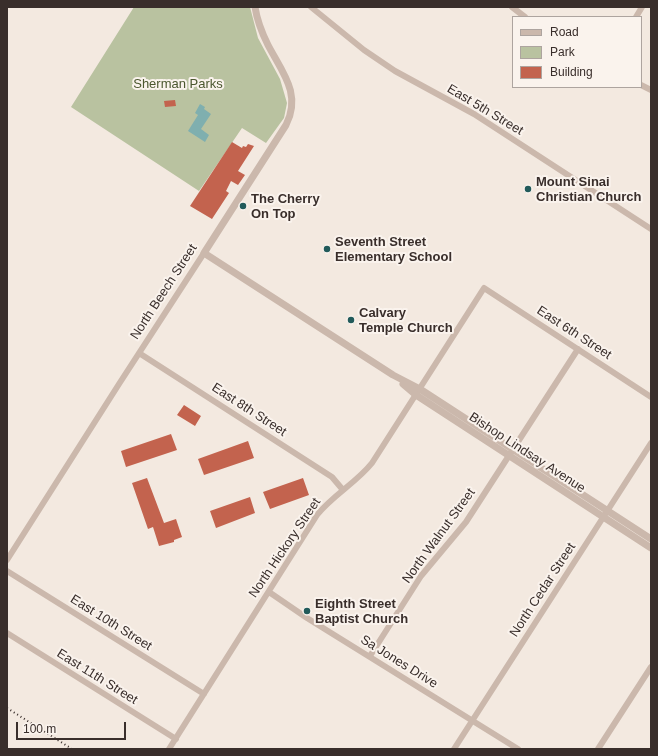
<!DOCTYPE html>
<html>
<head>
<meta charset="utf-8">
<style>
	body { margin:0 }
	#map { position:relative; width:658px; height:756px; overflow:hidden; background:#f3e9e0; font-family:Helvetica,sans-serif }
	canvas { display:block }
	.frame { position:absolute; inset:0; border:8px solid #392e2b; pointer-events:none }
	.legend { position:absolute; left:512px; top:16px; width:130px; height:72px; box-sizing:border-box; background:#faf3ed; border:1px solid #ada49f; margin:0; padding:5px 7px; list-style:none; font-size:12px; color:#392e2b }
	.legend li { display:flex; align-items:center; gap:8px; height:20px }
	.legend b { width:20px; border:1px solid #ada49f }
	.scale { position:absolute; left:16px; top:722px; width:110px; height:18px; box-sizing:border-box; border:2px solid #392e2b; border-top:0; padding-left:5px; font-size:12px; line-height:14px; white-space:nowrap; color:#392e2b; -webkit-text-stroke:3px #faf3ed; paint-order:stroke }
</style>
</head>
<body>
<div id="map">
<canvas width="658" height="756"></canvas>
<div class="frame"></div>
<ul class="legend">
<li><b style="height:5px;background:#cbb8ac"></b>Road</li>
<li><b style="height:11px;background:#b9c2a0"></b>Park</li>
<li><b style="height:11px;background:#c3634e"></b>Building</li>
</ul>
<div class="scale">100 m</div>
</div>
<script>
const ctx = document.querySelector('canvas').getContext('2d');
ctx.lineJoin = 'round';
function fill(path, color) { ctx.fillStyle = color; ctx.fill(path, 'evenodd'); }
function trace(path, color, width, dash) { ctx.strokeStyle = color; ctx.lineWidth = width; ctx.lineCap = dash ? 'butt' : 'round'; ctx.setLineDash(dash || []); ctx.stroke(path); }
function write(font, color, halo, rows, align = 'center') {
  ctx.font = font + ' Helvetica,sans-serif'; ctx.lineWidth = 4; ctx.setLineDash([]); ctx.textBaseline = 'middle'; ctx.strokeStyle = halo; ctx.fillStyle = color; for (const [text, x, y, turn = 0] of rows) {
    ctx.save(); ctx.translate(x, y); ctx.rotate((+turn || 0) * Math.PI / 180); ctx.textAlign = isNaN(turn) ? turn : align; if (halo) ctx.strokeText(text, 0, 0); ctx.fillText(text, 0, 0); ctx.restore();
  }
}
fill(new Path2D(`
	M134,7H250L258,38L280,79L287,103L284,118L266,143L242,128L199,191L71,107Z`), '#b9c2a0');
fill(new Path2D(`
	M200,104L205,107L204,109L211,114L201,129L209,135L205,142L188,131L198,115L195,113Z`), '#7fafaf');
fill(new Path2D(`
	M175,100L176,106L165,107L164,101Z
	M232,142L242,148L243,146L246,147L248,144L254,146L238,171L245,175L238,185L231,181L226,191L229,193L212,219L190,206Z
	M184,405L201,416L195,426L177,415Z
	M171,434L177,450L126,467L121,451Z
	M248,441L254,458L204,475L198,459Z
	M147,478L164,523L176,519L182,537L174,540V542L159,546L153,527L148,529L132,483Z
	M303,478L309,495L270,509L263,492Z
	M250,497L255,513L216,528L210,511Z`), '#c3634e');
trace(new Path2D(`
	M311,7L364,50L395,71L474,114L651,229
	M512,7L525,17
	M636,17L642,7
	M641,85L651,90
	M139,353L332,477L343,490
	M7,560L119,384L204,253
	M7,571L204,694
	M269,592L307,618L518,749
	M7,633L176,739
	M370,656L421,576L466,522L578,349
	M169,749L317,515C333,495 356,483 372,463L484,288L651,397
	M454,749L651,443
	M598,749L651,667`), '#cbb8ac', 6);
trace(new Path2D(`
	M255,7C257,20 262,33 268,45C282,72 302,94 286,125L204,253L393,375L420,389L651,539
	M403,384L416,395L651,548`), '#cbb8ac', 7);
trace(new Path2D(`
	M7,708L72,749`), '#392e2b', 2, [1, 3]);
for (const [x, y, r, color] of [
	[528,189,4,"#215a5a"],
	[243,206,4,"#215a5a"],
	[327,249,4,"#215a5a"],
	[351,320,4,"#215a5a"],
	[307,611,4,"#215a5a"]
]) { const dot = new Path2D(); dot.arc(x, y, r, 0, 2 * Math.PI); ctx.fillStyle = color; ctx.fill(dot); trace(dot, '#faf3ed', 1.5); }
write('13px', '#4b572f', '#faf3ed', [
	["Sherman Parks",178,84]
]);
write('13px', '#392e2b', '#faf3ed', [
	["East 5th Street",485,110,31],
	["North Beech Street",164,292,-57],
	["East 6th Street",574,333,33],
	["East 8th Street",249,410,33],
	["Bishop Lindsay Avenue",527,453,33],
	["North Walnut Street",439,536,-54],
	["North Hickory Street",285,548,-56],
	["North Cedar Street",543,590,-57],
	["East 10th Street",111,623,32],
	["Sa Jones Drive",399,662,32],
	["East 11th Street",97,677,32]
]);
write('bold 13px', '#392e2b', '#faf3ed', [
	["Mount Sinai",536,182],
	["Christian Church",536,197],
	["The Cherry",251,199],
	["On Top",251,214],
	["Seventh Street",335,242],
	["Elementary School",335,257],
	["Calvary",359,313],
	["Temple Church",359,328],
	["Eighth Street",315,604],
	["Baptist Church",315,619]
], 'left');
</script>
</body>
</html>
